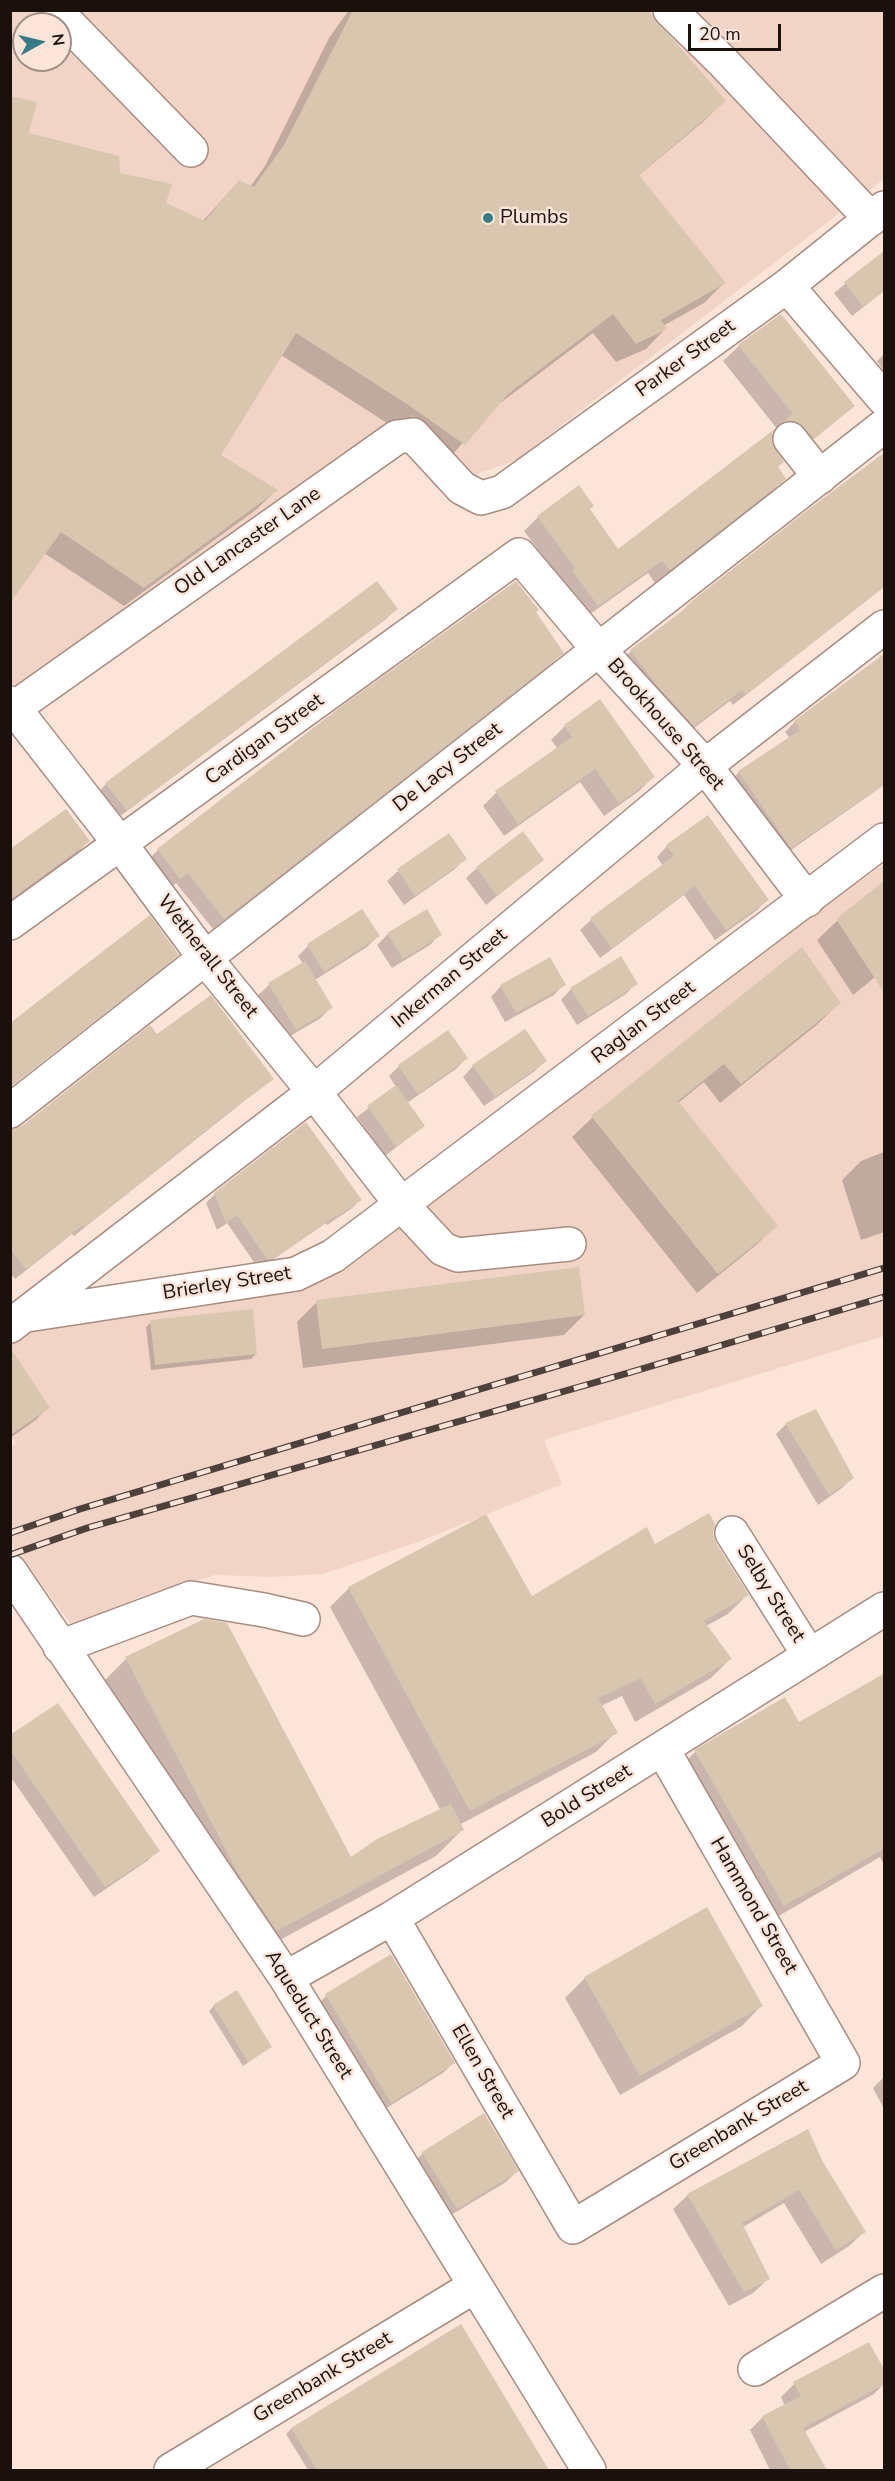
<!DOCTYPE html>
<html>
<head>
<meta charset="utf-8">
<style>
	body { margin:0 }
	#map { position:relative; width:895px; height:2481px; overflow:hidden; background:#fde4d9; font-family:"Nunito Sans",sans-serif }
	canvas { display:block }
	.frame { position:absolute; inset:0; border:12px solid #1a100c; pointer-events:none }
	.north { position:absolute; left:12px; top:12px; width:60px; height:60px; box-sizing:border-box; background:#fde4d9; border:2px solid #a28f87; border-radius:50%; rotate:82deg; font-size:16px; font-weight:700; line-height:24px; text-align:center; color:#1a100c }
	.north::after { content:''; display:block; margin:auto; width:21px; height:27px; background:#357d86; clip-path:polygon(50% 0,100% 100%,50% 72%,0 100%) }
	.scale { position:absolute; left:688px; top:24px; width:93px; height:27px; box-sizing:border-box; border:3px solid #1a100c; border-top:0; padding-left:8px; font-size:18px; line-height:21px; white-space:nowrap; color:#1a100c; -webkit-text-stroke:4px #fde4d9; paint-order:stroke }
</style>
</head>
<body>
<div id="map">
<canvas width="895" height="2481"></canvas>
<div class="frame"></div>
<div class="north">N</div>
<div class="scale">20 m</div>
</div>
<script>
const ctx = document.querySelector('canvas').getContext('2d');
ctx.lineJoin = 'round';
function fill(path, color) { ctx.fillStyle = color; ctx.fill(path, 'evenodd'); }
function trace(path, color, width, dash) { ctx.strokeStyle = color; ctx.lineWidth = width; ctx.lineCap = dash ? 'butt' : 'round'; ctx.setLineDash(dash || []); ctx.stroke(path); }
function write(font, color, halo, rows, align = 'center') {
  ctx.font = font + ' "Nunito Sans",sans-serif'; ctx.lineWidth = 5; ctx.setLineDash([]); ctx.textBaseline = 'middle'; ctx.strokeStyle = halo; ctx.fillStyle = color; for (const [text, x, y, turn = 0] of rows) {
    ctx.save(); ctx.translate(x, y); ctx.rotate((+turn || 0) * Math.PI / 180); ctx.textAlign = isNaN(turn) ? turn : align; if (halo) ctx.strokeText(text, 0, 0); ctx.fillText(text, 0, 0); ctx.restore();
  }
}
fill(new Path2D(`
	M11,11H884V179L516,460L475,475L413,415L374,434L39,679L14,687L11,682ZM24,24H60V60H24Z
	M884,864V1336L544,1440L562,1484L418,1542L323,1574L272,1577L215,1575L139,1597L74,1628L11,1544V1447L16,1443L10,1435L11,1334L296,1282L607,1058Z`), '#f1d4c6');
fill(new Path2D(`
	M349,10H646L724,101L704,121L638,176L724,283L704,303L663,326L665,329L646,349L616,362L593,333L495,407L444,464L387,423L281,355L219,456L276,490L257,509L124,606L44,553L27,134L118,174L164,203L203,221L239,181L250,187L265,166L329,38Z
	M884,252V291L852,316L834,293Z
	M781,316L853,406L797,453L782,437H771L776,468L784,479L771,492L655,583L648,573L583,619L562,582L524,531L538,517L589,509L618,551L771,436L778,430L723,361L739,346Z
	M884,354V371L877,361Z
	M884,454V587L733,705L730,701L682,737L620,662L631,651Z
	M396,609L386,619L115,820L96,794L106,784Z
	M534,612L562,653L552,663L213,929L176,883L169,889L147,861L158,850L344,707Z
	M884,656V785L781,857L729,782L739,772L790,738L785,732L795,722Z
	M600,701L653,777L639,791L604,816L580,782L504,836L483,806L496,793L558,749L551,740L565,726Z
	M449,835L465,858L455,869L404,905L387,881L398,871Z
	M88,841L78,852L10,901V851Z
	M667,846L767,900L756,911L715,940L684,895L600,958L580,930L591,920L663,866L657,857Z
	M542,860L486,905L466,878L477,868Z
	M884,882V970L853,995L817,940L837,921Z
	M388,934H440L430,945L392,968L377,945Z
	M378,936L367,947L315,980L331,1007L321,1018L285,1039L258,995L269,985L303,964L298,956L308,946Z
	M801,949L839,1003L819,1023L720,1103L704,1082L678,1103L776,1226L756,1245L697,1293L572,1137L592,1118Z
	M177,954L167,965L10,1087V1025Z
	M636,983L626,994L577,1025L561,1000L571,989Z
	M564,984L554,995L505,1022L491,997L501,986Z
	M157,1036L272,1079L74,1236L72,1234L15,1279L10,1273V1131L22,1127Z
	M466,1058L456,1069L407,1103L424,1126L385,1156L357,1117L396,1087L389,1076L399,1066Z
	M545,1060L535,1071L484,1106L463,1077L473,1066Z
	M884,1152V1232L861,1240L842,1180L861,1161Z
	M215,1194L360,1200L351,1209L327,1225L326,1223L262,1267L258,1268L227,1223L217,1230L206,1203Z
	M317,1302L584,1315L564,1335L303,1368L297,1322Z
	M151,1322L256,1354L251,1359L151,1370L146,1327Z
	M10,1369L48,1407L36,1420L10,1438Z
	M786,1424L853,1477L842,1488L818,1505L776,1434Z
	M712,1533L715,1544L747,1595L728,1614L706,1626L730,1659L711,1678L635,1722L622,1696L601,1706L616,1732L596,1752L459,1825L462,1830L436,1856L250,1956L213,1902L100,1685L126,1659L351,1859L441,1811L330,1607L349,1588L531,1598L654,1547Z
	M884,1675V1865L880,1857L765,1924L676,1771L695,1752L799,1724Z
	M10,1736L158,1851L147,1861L94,1897L10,1776Z
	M585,1978L761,2006L742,2026L620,2095L565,1998Z
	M326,1996L453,2063L443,2073L380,2112L316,2006Z
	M214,2006L270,2047L243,2066L209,2011Z
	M884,2077V2109L873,2088Z
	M423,2153L517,2171L506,2182L446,2218L412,2164Z
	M822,2163L864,2232L849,2246L821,2264L784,2203L743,2227L768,2279L753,2293L729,2306L673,2209L688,2195Z
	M460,2326L548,2470H308L286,2434L291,2429Z
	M794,2384H884L874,2394L804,2432L825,2470H770L750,2430L763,2417L785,2406L781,2397Z`), '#0003');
fill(new Path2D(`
	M353,10H648L726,101L639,175L726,283L661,320L667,329L636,344L613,314L508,394L465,445L407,404L296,333L221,455L278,490L144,588L61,532L10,603V96L37,102L29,133L119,156L120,173L172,184L166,203L205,221L239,180L254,187L284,145Z
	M885,250V290L863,307L844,282Z
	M781,314L855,406L814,439L797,422H783L793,414L738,345Z
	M776,428L772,433V442L784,462L778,467L786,479L670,570L662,561L598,606L572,570L575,568L537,516L579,485L594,506L590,509L618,549Z
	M885,452V586L746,695L742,690L694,726L659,688L630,650L681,612L693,600L809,509Z
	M377,581L398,609L127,811L105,783Z
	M516,581L539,610L536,612L564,653L224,919L188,873L180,879L157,849L343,705Z
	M885,653V784L791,848L738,771L800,730L794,721Z
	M600,699L655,777L619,803L595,769L518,824L495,791L572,737L564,725Z
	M66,809L90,841L10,900V849Z
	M708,815L769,900L726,930L695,886L612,948L590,918L674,856L666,845Z
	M523,831L544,860L497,896L476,867Z
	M449,833L467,859L415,896L397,869Z
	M885,880V994L836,919Z
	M362,909L380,936L324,972L307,944Z
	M427,909L442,935L403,959L387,933Z
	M150,915L179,955L10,1087V1023Z
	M802,947L841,1003L741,1084L724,1064L678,1101L778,1226L718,1274L591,1116Z
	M621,956L638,984L588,1016L570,988Z
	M550,957L566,985L516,1013L500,985Z
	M305,961L333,1008L296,1030L268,983Z
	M211,995L274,1079L220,1119L85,1227L83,1225L26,1269L10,1249V1129L22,1126L150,1025L157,1034Z
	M525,1029L547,1061L495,1097L472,1065Z
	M448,1030L468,1058L418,1094L398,1065Z
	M396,1085L425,1126L396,1147L367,1106Z
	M306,1122L362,1200L336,1217L335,1216L273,1259H267L237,1215L226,1223L214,1193Z
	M579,1267L585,1315L322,1349L316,1300Z
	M253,1309L257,1354L155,1365L150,1320Z
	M10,1347L50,1408L10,1435Z
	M816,1409L854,1478L829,1495L785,1423Z
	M709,1513L715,1524L713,1533L716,1543L749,1595L704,1621L732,1659L655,1704L641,1678L598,1698L618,1733L470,1811L348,1587L486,1514L532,1596L647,1527L655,1544Z
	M204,1619L227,1623L351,1857L377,1839L451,1804L464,1830L277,1931L239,1875L125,1657Z
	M885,1673V1848L784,1906L694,1750L785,1697L799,1722Z
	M58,1703L160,1851L105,1887L10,1750V1735Z
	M707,1907L763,2006L640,2076L584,1977Z
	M391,1954L455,2063L391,2103L325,1994Z
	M237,1990L272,2047L248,2062L213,2005Z
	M484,2113L519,2171L457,2209L422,2152Z
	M808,2129L823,2162L866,2232L836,2250L799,2190L742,2223L770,2279L744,2292L687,2194Z
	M461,2324L549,2470H317L291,2428Z
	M869,2342L885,2371V2384L803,2428L827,2470H790L762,2416L801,2396L793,2382Z`), '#d8c7ae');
const minor = new Path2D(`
	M55,10L191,150
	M670,10L723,62L871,219
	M787,286L884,399
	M790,439L820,477
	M10,703L121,845L205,958L314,1092L402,1205L443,1249L458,1255L569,1244
	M10,711L397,437L413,435L462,488L481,498L502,492L787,286L884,208
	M10,923L519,555L599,650L705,766L807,900
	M10,1111L884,426
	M27,1315L296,1274L333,1256L884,840
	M10,1326L314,1092L705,766L884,627
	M732,1533L809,1655
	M10,1571L286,1978L589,2470
	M60,1647L191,1598L264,1610L303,1619
	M392,1918L573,2227L843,2063L663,1750
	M286,1978L392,1918L884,1609
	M755,2369L884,2291
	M171,2470L475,2286`);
trace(minor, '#a88c80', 36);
trace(minor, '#fff', 33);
const rail = new Path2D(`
	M10,1533L80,1509L884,1268
	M10,1555L87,1528L628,1373L884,1297`);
trace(rail, '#4e403b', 7);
trace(rail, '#fde4d9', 4.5, [14]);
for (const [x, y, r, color] of [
	[488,218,6,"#357d86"]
]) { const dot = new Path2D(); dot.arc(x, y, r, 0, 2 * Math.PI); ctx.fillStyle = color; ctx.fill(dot); trace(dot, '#fde4d9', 2); }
write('20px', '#1a100c', '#fde4d9', [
	["Plumbs",500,218]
], 'left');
write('20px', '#1a100c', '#fde4d9', [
	["Parker Street",686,359,-36],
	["Old Lancaster Lane",248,542,-35],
	["Brookhouse Street",665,725,49],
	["Cardigan Street",265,740,-36],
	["De Lacy Street",448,768,-38],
	["Wetherall Street",207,957,52],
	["Inkerman Street",450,979,-40],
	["Raglan Street",644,1023,-37],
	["Brierley Street",227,1284,-9],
	["Selby Street",770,1594,58],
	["Bold Street",587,1797,-32],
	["Hammond Street",753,1906,60],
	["Aqueduct Street",308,2015,58],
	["Ellen Street",482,2072,60],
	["Greenbank Street",739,2126,-31],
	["Greenbank Street",323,2378,-31]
]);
</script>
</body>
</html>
